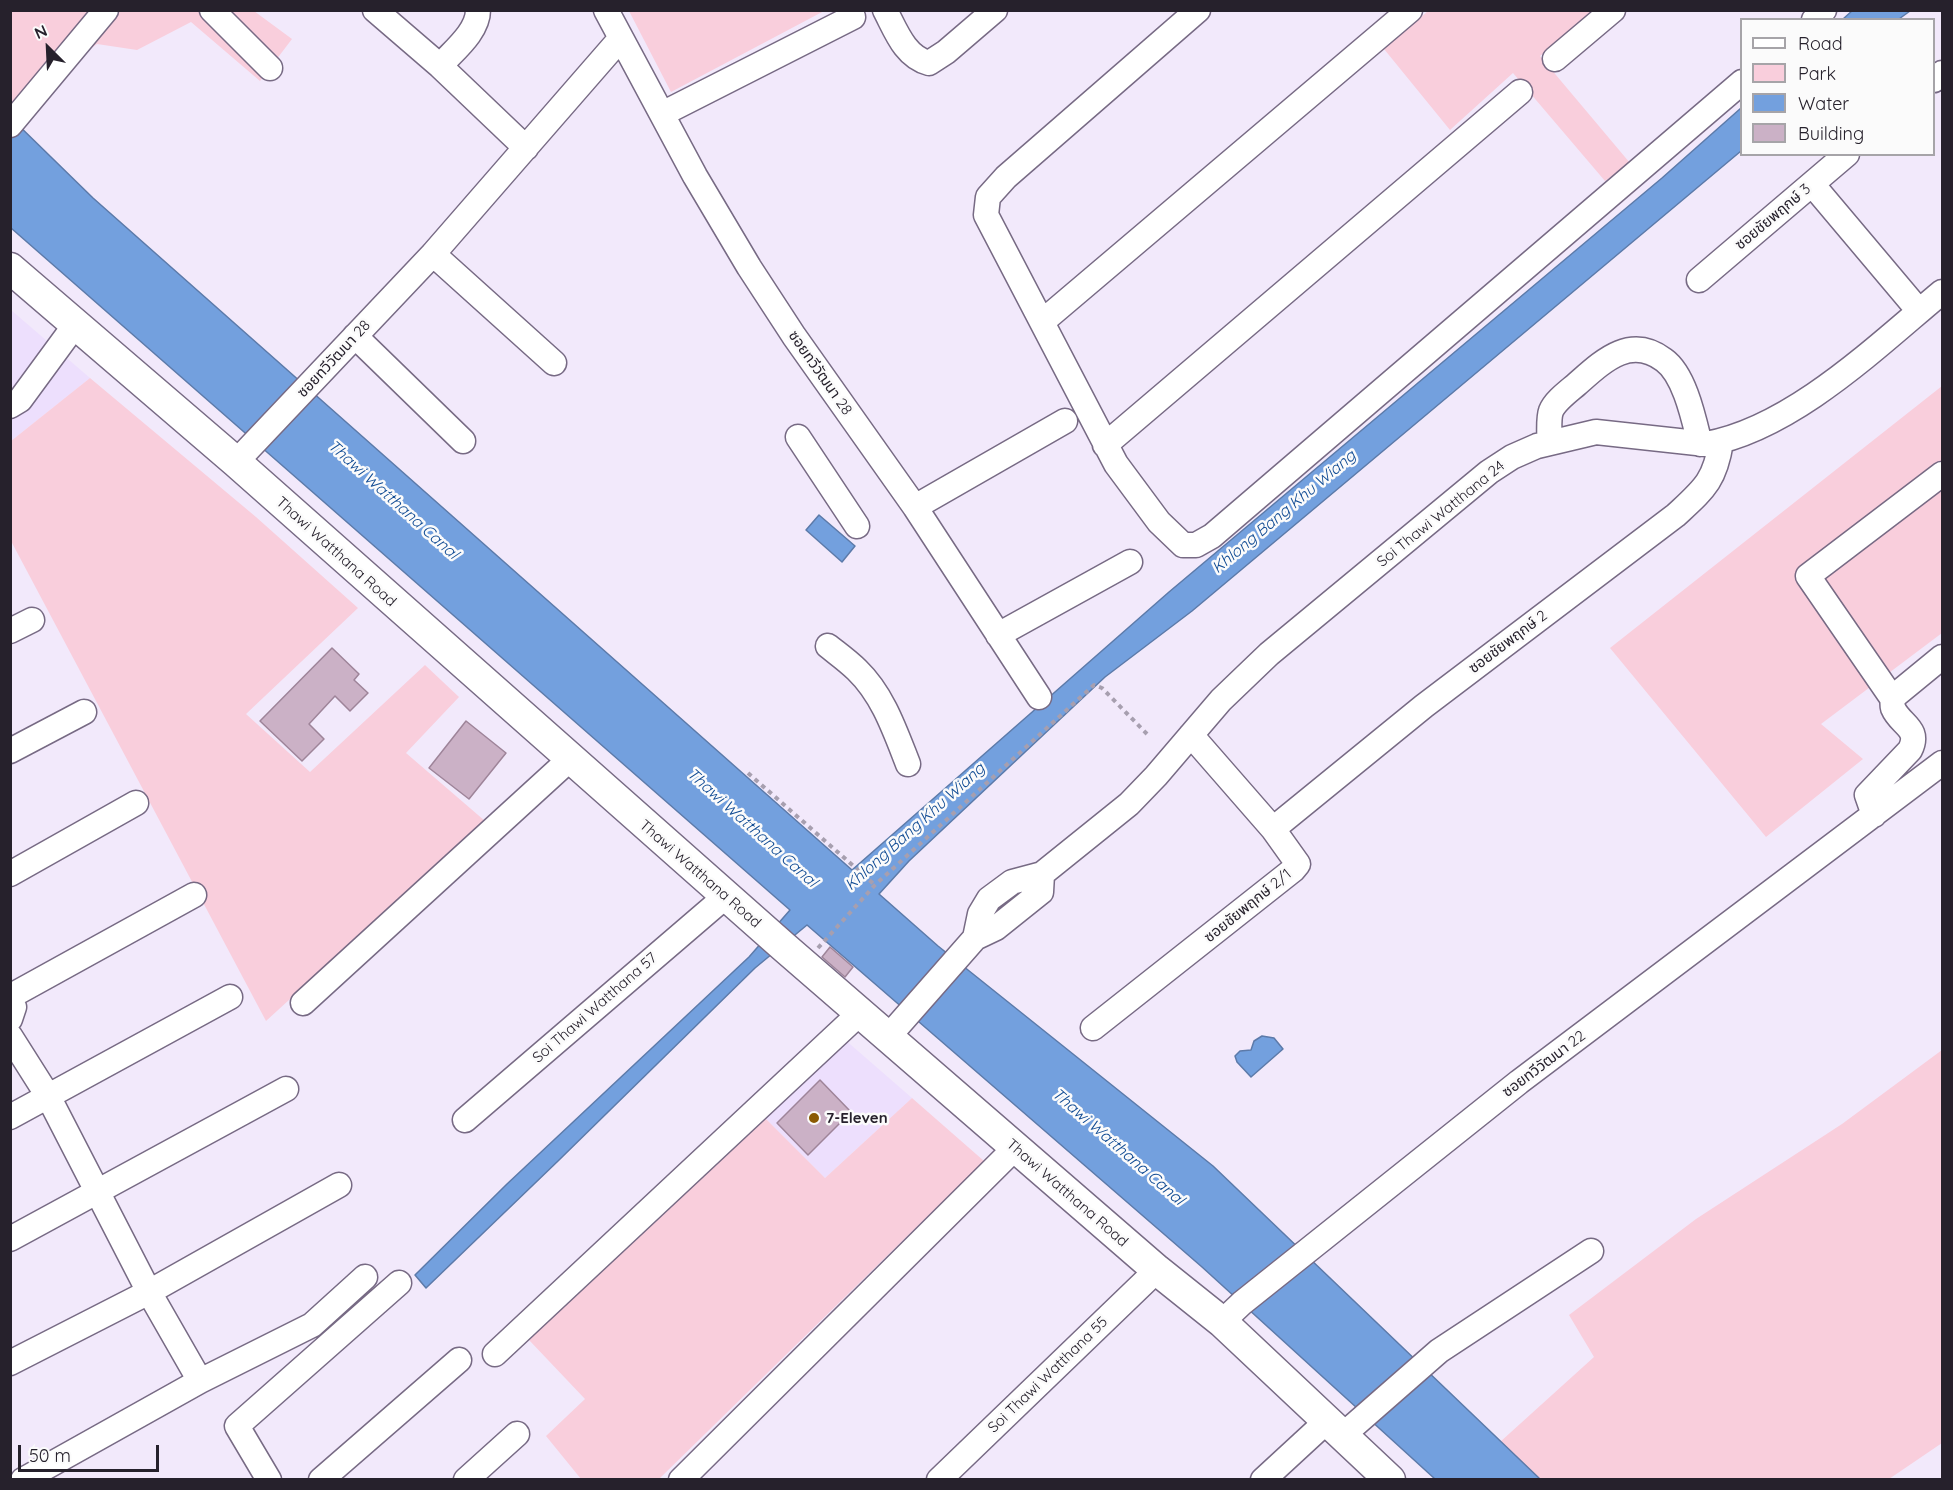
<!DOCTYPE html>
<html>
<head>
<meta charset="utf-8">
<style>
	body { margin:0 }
	#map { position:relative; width:1953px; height:1490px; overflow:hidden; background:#f2e9fb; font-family:Quicksand,sans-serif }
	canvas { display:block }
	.frame { position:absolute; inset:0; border:12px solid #26212c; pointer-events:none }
	.legend { position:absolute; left:1740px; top:18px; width:195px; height:138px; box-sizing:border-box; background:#fbfbfb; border:2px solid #a6a4a8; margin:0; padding:8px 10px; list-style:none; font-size:18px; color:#26212c }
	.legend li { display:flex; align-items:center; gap:12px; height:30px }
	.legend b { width:30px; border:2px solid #a6a4a8 }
	.north { position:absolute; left:18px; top:18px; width:60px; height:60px; -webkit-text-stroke:4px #fbfbfb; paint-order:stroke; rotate:336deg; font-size:16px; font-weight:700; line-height:24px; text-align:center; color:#26212c }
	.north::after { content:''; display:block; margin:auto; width:21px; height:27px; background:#26212c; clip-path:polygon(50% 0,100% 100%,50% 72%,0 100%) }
	.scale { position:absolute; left:18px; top:1445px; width:141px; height:27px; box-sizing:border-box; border:3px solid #26212c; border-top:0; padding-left:8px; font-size:18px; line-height:21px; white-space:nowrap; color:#26212c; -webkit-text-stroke:4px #fbfbfb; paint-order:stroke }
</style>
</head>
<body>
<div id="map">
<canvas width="1953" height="1490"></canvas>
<div class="frame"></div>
<ul class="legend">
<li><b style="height:8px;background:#fff"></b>Road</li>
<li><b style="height:16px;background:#f9cedc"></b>Park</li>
<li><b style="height:16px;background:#73a0de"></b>Water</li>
<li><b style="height:16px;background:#cbb1c6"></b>Building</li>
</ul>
<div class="north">N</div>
<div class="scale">50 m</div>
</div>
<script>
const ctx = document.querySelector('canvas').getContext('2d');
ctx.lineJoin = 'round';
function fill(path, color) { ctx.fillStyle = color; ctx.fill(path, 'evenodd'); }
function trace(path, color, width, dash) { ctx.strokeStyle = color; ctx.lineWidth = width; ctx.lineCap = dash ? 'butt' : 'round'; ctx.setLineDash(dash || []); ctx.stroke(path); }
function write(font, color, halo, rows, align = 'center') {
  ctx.font = font + ' Quicksand,"Noto Sans Thai",sans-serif'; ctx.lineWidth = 5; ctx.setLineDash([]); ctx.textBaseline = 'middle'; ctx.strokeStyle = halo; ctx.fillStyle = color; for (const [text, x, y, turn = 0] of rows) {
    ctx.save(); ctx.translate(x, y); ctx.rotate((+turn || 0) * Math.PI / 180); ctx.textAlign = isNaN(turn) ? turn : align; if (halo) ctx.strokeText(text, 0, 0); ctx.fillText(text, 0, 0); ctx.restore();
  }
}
fill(new Path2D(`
	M11,310L90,378L11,441Z
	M843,1038L912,1098L825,1178L765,1118Z`), '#eddffd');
fill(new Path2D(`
	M11,11H254L292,39L260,81L191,22L137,50L97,44L11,106Z
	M629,11H824L671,92Z
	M1428,11H1596L1540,56L1630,163L1605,181L1513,73L1450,130L1384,49Z
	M90,378L256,517L358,608L246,714L310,772L425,665L459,697L406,753L485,821L266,1021L11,541V441Z
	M1942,386V633L1821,724L1863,759L1766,837L1610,648Z
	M1942,1050V1443L1889,1479L1540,1480L1500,1442L1594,1357L1569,1315L1696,1219L1842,1124Z
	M912,1098L984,1161L659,1479H581L546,1436L585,1399L529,1340L765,1118L825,1178Z`), '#f9cedc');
const water = new Path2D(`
	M1853,10H1910V11L1899,19H1843Z
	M1741,108V151L1192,611L1105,677L909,861L879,894L938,946L1213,1166L1540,1479H1435L1202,1267L807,925L755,968L558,1161L426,1288L415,1275L507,1184L749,957L790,910L11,228L10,117L93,198L852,870L1169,592L1662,178Z
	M819,515L855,546L842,562L806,530Z
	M1262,1036L1274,1038L1283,1049L1251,1077L1237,1062L1235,1056L1240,1051L1251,1050L1254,1041Z`);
fill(water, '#73a0de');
trace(water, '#5c7aa9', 1.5);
const building = new Path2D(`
	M332,648L359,674L354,680L368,693L350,711L335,696L309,724L324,739L302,761L260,721Z
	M466,721L506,753L469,799L429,768Z
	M830,947L853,967L845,977L822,957Z
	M820,1080L851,1112L808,1155L777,1123Z`);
fill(building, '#cbb1c6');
trace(building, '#9e8499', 1.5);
const minor = new Path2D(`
	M212,10L270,68
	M375,10L440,66L526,148
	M606,10L695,176L749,267L794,336L915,507L1039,697
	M885,10C896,31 905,57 929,63L946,52L995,10
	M1198,10L1006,177L988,197L986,215L1116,464L1159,522L1183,545H1196L1212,536L1742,82
	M1814,20L1824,10
	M1555,59L1613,10
	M440,66C453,51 478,32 478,10
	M1934,80L1942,73
	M662,114L853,17
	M10,125L106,10
	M1812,184L1919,311
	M433,254L554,363
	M1699,280L1847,154
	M1042,322L1410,10
	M355,336L463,441
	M10,406L20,400L75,325
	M798,437L857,526
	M1549,443C1550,434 1548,419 1551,411C1555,401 1569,391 1577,384C1602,362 1630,334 1664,360C1685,375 1694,420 1700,444
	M1105,445L1520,92
	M236,462L433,254L621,38
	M915,507L1065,421
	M10,631L32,620
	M998,635L1130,562
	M828,646C838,654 848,661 857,670C883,695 895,731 908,764
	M1892,698L1942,657
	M10,751L84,712
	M1874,815L1867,795L1910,750C1921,728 1900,725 1893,708C1892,705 1893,701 1892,698L1808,576L1942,474
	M1273,829L1424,706L1676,515C1704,489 1715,481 1721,442
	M10,874L136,803
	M975,938L980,914L989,899L1012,882L1042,874L1129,804L1156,776L1221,700L1269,654L1489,472L1512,457L1537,446L1596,432L1706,444C1792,429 1877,346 1942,292
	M10,996L14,1007L10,1019
	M11,996L194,895
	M303,1003L570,759
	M1093,1028L1293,870L1298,864L1273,829L1191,735
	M10,1036L48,1096L149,1292L200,1381
	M888,1037L975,938L996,928L1041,892L1042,874
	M10,1117L230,997
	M465,1120L726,896
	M10,1239L286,1089
	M1222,1322L1242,1303L1519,1082L1942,763
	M495,1354L860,1013
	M10,1363L149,1292L339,1185
	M1343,1435L1439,1351L1591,1251
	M23,1480L200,1381L312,1325L365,1277
	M269,1480L237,1426L399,1283
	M321,1480L459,1360
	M466,1480L517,1434
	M681,1480L1015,1148
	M939,1480L1157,1270
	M1263,1480L1327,1421`);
const major = new Path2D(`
	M10,268L236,462L784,947L1157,1270L1222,1322L1390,1480`);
trace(minor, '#776a84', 27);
trace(major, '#776a84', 33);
trace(new Path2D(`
	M748,773L875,885
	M818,948L875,885L1094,685L1102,688L1147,734`), '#a79faf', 4, [4.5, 4.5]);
trace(minor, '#fff', 24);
trace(major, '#fff', 30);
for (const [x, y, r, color] of [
	[814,1118,6,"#8b5a03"]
]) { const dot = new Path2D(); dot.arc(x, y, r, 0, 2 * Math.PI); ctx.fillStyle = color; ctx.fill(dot); trace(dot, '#fbfbfb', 2); }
write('15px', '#26212c', '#fbfbfb', [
	["ซอยชัยพฤกษ์ 3",1773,217,-40],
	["ซอยทวีวัฒนา 28",334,359,-47],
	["ซอยทวีวัฒนา 28",820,373,55],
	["Soi Thawi Watthana 24",1441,514,-39],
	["Thawi Watthana Road",336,552,42],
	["ซอยชัยพฤกษ์ 2",1508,642,-37],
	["Thawi Watthana Road",700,874,41],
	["ซอยชัยพฤกษ์ 2/1",1248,906,-39],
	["Soi Thawi Watthana 57",595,1008,-41],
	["ซอยทวีวัฒนา 22",1544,1064,-37],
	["Thawi Watthana Road",1067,1193,41],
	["Soi Thawi Watthana 55",1048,1375,-44]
]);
write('bold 15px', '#26212c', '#fbfbfb', [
	["7-Eleven",826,1118]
], 'left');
write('italic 16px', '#0f4a93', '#fbfbfb', [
	["Thawi Watthana Canal",393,500,42],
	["Khlong Bang Khu Wiang",1284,512,-40],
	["Khlong Bang Khu Wiang",915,827,-42],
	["Thawi Watthana Canal",752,828,42],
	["Thawi Watthana Canal",1118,1147,41]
]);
</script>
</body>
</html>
